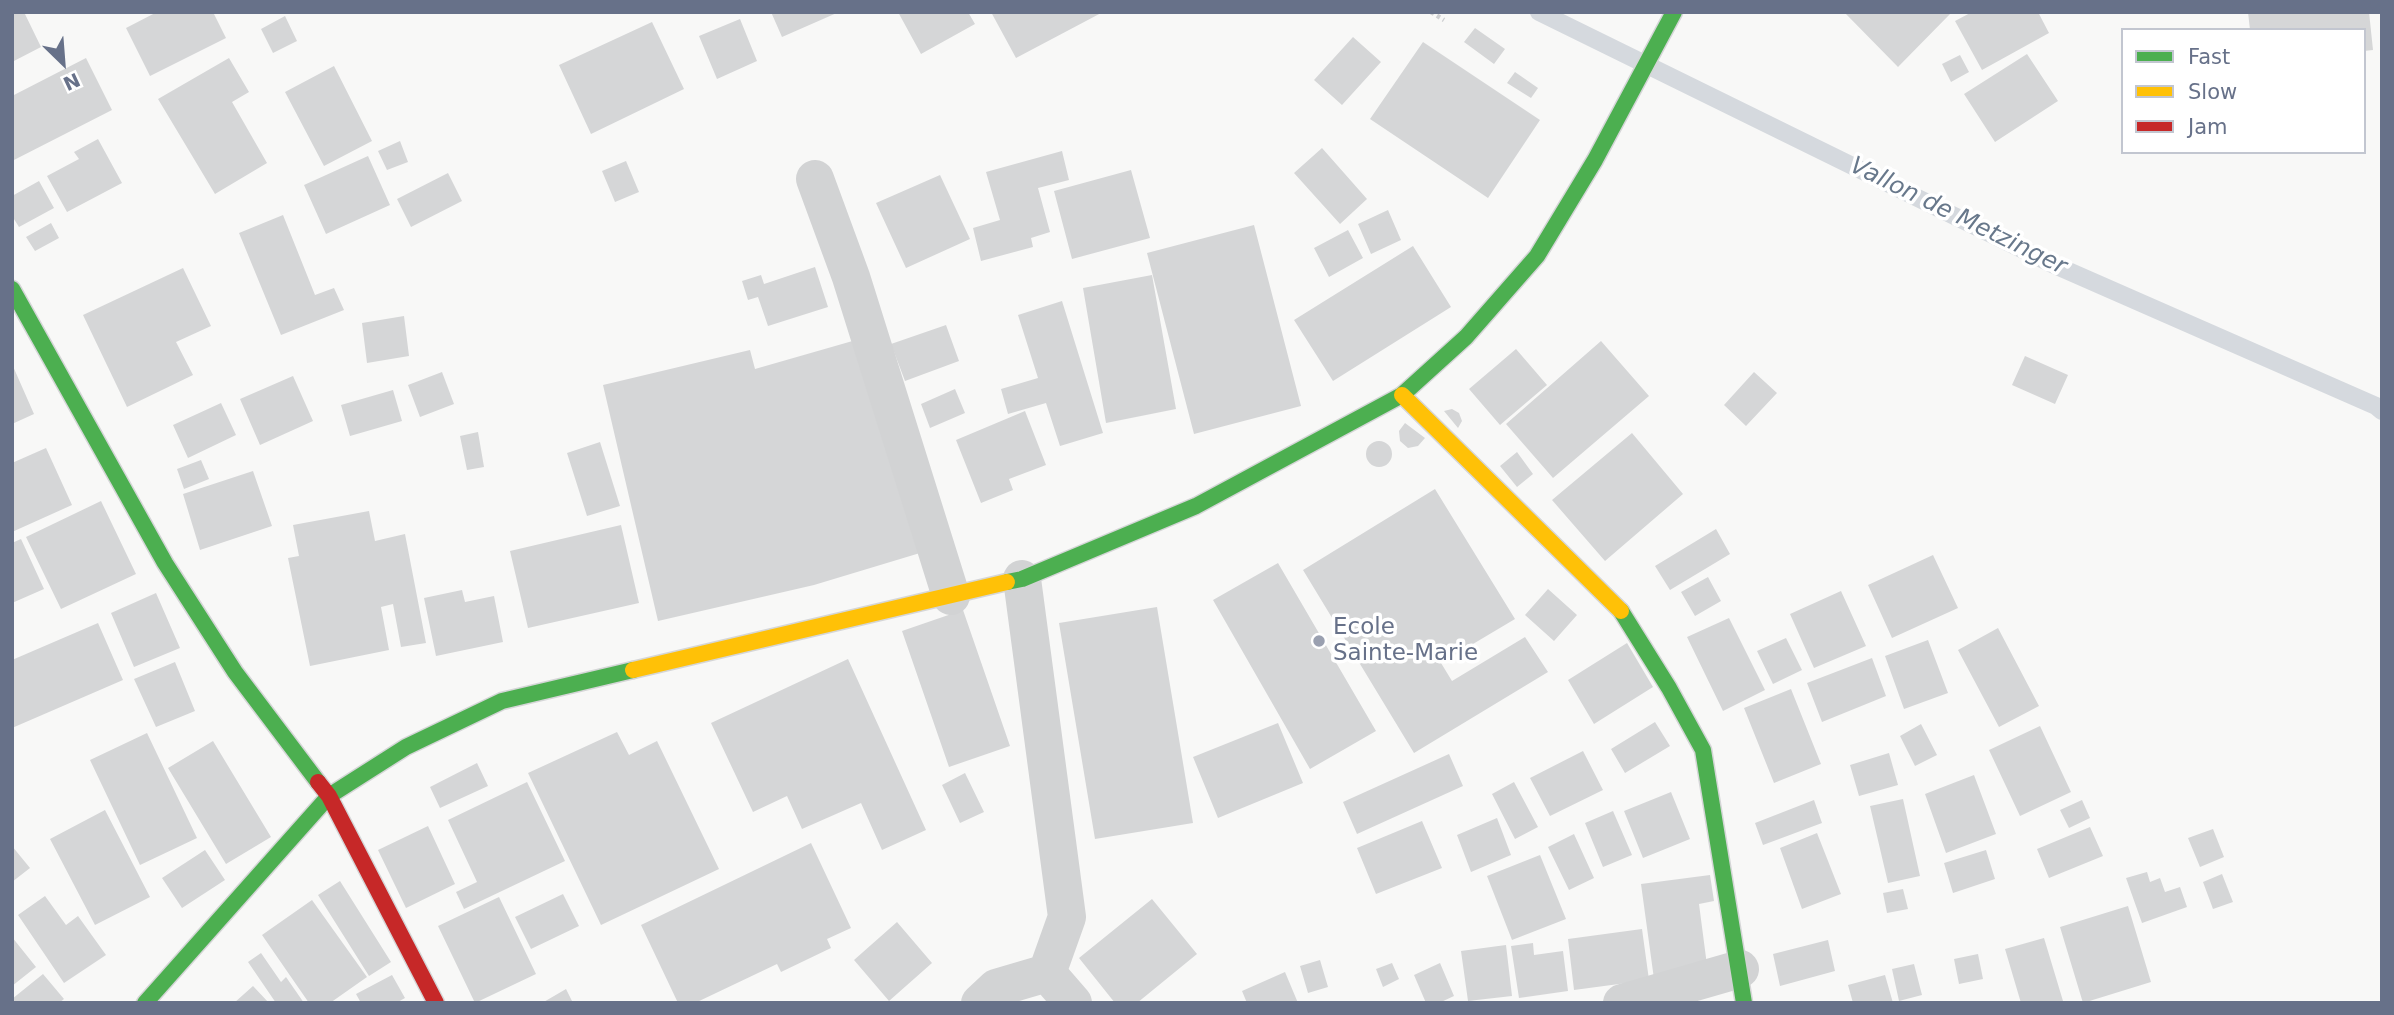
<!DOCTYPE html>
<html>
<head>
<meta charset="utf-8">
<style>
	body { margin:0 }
	#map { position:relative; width:2394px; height:1015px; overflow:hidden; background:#f8f8f7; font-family:"DejaVu Sans",sans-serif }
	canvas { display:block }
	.frame { position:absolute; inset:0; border:14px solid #677189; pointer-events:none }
	.legend { position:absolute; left:2121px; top:28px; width:245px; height:126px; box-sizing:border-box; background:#fff; border:2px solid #c2c6d0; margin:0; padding:9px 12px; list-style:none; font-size:21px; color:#677189 }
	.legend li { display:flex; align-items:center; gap:14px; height:35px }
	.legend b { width:35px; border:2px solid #c2c6d0 }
	.north { position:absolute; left:28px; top:28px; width:70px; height:70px; -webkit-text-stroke:5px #fff; paint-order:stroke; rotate:155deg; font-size:19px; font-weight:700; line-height:28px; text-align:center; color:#677189 }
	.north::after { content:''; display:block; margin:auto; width:24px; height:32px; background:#677189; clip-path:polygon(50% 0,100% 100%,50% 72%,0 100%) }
</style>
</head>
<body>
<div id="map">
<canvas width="2394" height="1015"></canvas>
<div class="frame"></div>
<ul class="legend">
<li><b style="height:9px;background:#4caf50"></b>Fast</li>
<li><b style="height:9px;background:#ffc107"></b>Slow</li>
<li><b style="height:9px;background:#c62828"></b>Jam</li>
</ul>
<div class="north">N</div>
</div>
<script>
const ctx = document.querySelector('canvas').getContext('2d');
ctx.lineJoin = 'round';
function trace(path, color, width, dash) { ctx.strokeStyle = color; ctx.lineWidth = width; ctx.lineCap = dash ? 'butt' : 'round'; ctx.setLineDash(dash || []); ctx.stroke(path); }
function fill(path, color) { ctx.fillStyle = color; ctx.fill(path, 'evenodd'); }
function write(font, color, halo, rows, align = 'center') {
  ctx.font = font + ' "DejaVu Sans",sans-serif'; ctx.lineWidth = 7; ctx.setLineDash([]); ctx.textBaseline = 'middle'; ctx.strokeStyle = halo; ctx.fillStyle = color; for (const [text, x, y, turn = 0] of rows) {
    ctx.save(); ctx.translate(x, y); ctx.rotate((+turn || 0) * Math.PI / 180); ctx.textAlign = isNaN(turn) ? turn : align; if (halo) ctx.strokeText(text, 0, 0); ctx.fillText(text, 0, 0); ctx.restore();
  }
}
trace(new Path2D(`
	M1539,12L2050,263L2376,406L2382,411`), '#d5d9de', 18);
fill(new Path2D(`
	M12,12H24L41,47L12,62Z
	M157,12H213L226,38L150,76L126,28Z
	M771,12H839L782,37Z
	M898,12H968L975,24L921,54Z
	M991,12H1103L1016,58Z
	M1844,12H1952L1898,67Z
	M1972,12H2038L2049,33L1982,70L1955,21Z
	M2248,12H2369L2373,50L2364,51V30H2250Z
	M285,16L297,41L273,53L261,29Z
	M740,19L757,61L717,79L699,36Z
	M652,22L684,89L591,134L559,65Z
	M1475,28L1505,49L1494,64L1464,42Z
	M1353,37L1381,62L1342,105L1314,80Z
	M1423,42L1540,120L1488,198L1370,119Z
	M2027,54L2058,101L1995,142L1964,94Z
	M1960,55L1969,72L1951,82L1942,64Z
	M86,58L112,110L12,161V96Z
	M229,58L249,92L232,102L267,163L215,194L158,99Z
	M334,66L372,141L324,166L285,92Z
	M1515,72L1538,88L1531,98L1507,83Z
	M98,139L122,183L67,212L47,176L79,159L74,152Z
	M400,141L408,162L387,170L378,151Z
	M1322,148L1367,199L1340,224L1294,173Z
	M1062,151L1069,180L1038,188L1050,232L1031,238L1033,247L981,261L973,228L1000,220L986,172Z
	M368,156L390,205L326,234L304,185Z
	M626,161L639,192L615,202L602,171Z
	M1131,170L1150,238L1072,259L1054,191Z
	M448,173L462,201L411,227L397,199Z
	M940,175L970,239L906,268L876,203Z
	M39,181L54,208L19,227L12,216V196Z
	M1388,210L1401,240L1371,254L1358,224Z
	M283,215L315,295L334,288L344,310L281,335L239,233Z
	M51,223L59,238L35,251L26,237Z
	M1254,225L1301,406L1194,434L1147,253Z
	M1348,230L1363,258L1329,277L1314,248Z
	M1413,246L1451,307L1333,381L1294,320Z
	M815,267L828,307L768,326L758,297L748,300L742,281L761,275L764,284Z
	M183,268L211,326L176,342L193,375L127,407L83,315Z
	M1152,275L1176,409L1106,423L1083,288Z
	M1062,301L1103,433L1060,446L1046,403L1008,414L1001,389L1038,378L1018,315Z
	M404,316L409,356L367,363L362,323Z
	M946,325L959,361L905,381L891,344Z
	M856,340L920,553L814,585L658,621L603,385L750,350L755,369Z
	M1601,341L1649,396L1553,478L1506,424Z
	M1516,349L1547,385L1500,425L1469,389Z
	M2025,356L2068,375L2055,404L2012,385Z
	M12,364L34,414L12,424Z
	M442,372L454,404L420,417L408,385Z
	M1754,372L1777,393L1746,426L1724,405Z
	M293,376L313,421L260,445L240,399Z
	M955,389L965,413L930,428L921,404Z
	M393,390L402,421L350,436L341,405Z
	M221,403L236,435L188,458L173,425Z
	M1452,409L1459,413L1462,421L1458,428L1444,411Z
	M1025,411L1046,465L1009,479L1013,490L981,503L956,440Z
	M1405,423L1425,438L1418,446L1408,448L1400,441L1399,431Z
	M478,432L484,467L467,470L460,436Z
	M1632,433L1683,494L1605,561L1552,500Z
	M1366 454a13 13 0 1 1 26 0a13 13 0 1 1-26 0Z
	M600,442L620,506L587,516L567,453Z
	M46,448L72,505L12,532V463Z
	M1517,452L1533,474L1517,487L1500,466Z
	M201,460L209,479L184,489L177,469Z
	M253,471L272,526L200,550L183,494Z
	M1435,489L1515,619L1441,663L1452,681L1525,637L1548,672L1414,753L1303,570Z
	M101,501L136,574L61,609L26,537Z
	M369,511L375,541L405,534L426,643L401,647L393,604L381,607L389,650L310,666L288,558L299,556L293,525Z
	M621,525L639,603L528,628L510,551Z
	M1716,529L1730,554L1670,590L1655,566Z
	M21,539L44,589L12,603V543Z
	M1933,555L1958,608L1892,638L1868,585Z
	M1278,563L1376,731L1310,769L1213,600Z
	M1708,577L1721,601L1695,616L1681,592Z
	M1548,589L1577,615L1554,641L1525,615Z
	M462,590L465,602L494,596L503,642L436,656L424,598Z
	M1841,591L1866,646L1814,668L1790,614Z
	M156,593L180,648L134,667L111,613Z
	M1157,607L1193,823L1095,839L1059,623Z
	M963,610L1010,746L949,767L902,631Z
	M1729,618L1765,690L1723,711L1687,637Z
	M98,623L123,680L12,728V660Z
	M1998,628L2039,706L1999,727L1958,650Z
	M1786,638L1802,670L1773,684L1757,651Z
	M1928,640L1948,693L1904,709L1885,656Z
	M1627,643L1653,687L1594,724L1568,680Z
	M1872,658L1886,696L1822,722L1807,683Z
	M848,659L926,830L882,850L861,803L802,829L787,796L753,812L711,723Z
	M175,662L195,711L156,727L134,679Z
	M1791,689L1821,764L1774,783L1744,708Z
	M1655,722L1670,746L1625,773L1611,749Z
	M1278,723L1303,783L1218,818L1193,757Z
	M1921,724L1937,755L1915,766L1900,736Z
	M2040,726L2071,792L2020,816L1989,750Z
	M617,732L629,755L657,741L719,869L601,925L528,773Z
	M147,733L197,838L140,865L90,760Z
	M213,741L271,837L226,864L168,768Z
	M1583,751L1603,790L1550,816L1530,778Z
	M1889,753L1898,785L1859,796L1850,765Z
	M1449,754L1463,786L1357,834L1343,802Z
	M477,763L488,786L440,808L430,787Z
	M965,773L984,812L960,823L942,785Z
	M1974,775L1996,834L1946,853L1925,794Z
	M527,782L565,861L464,909L456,892L477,882L448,820Z
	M1514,782L1538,827L1515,839L1492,794Z
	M1671,792L1690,839L1643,858L1624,811Z
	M1903,799L1920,876L1888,883L1870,806Z
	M1814,800L1822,823L1763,845L1755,823Z
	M2082,800L2090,818L2069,828L2060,810Z
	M105,810L150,897L95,925L50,839Z
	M1613,811L1632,855L1603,867L1585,823Z
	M1497,818L1511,855L1471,872L1457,835Z
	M1422,821L1442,868L1376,894L1357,848Z
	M428,826L455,884L406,908L378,850Z
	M2090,827L2103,856L2049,878L2037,849Z
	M2213,829L2224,857L2200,867L2188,838Z
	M1817,833L1841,894L1802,909L1780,848Z
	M1574,834L1594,878L1569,890L1548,847Z
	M811,843L851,928L827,939L831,948L781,972L777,964L695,1003H678L641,925Z
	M12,846L30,868L12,882Z
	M205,850L225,880L182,908L162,878Z
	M1986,850L1995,879L1953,893L1944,863Z
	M1540,855L1566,919L1512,940L1487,876Z
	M2147,872L2150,882L2160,878L2165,892L2180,887L2187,907L2142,923L2126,878Z
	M2222,874L2233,902L2213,909L2203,882Z
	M1710,875L1714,901L1699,904L1708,973L1654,979L1641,884Z
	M340,881L391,962L369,976L318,895Z
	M1903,889L1908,909L1887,913L1883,893Z
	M563,894L579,926L531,949L515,917Z
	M45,896L66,925L78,916L106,955L64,983L18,915Z
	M499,897L536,974L475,1003L438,926Z
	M1152,899L1197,954L1137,1003H1115L1079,958Z
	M312,900L367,977L330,1003H309L262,935Z
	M2128,906L2151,982L2083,1003L2060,927Z
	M897,922L932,963L889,1001L854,960Z
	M1642,929L1649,980L1574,990L1568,939Z
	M12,937L36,967L12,986Z
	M2044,938L2063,1001L2021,1003L2005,949Z
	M1828,940L1835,971L1780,986L1773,954Z
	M1533,943L1534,955L1563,951L1568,991L1519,998L1511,946Z
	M1506,945L1512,996L1468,1001L1461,951Z
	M261,953L281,982L286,977L304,1003H276L248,962Z
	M1978,954L1983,979L1959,984L1954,959Z
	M1320,960L1328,987L1308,993L1300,966Z
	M1392,963L1399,979L1383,987L1376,969Z
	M1440,963L1454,996L1439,1003H1426L1414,975Z
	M1914,964L1922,995L1899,1001L1892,969Z
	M1285,972L1298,1003H1247L1242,991Z
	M43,974L64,999L59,1003H12V999Z
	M392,975L405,998L396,1003H361L356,994Z
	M1885,975L1893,1003H1853L1848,985Z
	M253,986L269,1003H234Z
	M566,989L573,1003H542Z`), '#d5d6d7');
const fast = new Path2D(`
	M12,289L165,563L235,672L318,782
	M1007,582L1022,579L1196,506L1402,395L1466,337L1537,256L1595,160L1674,12
	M1621,611L1669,688L1703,750L1744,1003
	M145,1003L329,796L406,747L502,701L633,670`);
const slow = new Path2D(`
	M1402,395L1621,611
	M633,670L1007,582`);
const jam = new Path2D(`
	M318,782L329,796L436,1003`);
trace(fast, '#d5d6d7', 19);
trace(slow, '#d5d6d7', 19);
trace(jam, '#d5d6d7', 19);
trace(new Path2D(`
	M1431,12L1444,20`), '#cecfd1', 4.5, [3.5, 3.5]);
trace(new Path2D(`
	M815,179L851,277L951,596
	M1022,579L1067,917L1047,973
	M1047,973L1073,1003
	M980,1003L996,988L1047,973
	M1622,1003L1740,969`), '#d2d3d4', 38);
trace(fast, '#4caf50', 16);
trace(slow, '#ffc107', 16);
trace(jam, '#c62828', 16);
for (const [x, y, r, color] of [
	[1319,641,7,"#9aa0b0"]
]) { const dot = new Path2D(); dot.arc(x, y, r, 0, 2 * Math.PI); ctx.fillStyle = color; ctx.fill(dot); trace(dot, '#fff', 2.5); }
write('23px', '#677189', '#fff', [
	["Ecole",1333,628],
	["Sainte-Marie",1333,654]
], 'left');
write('italic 24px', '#68788b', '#fff', [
	["Vallon de Metzinger",1958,217,26]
]);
</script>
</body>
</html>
